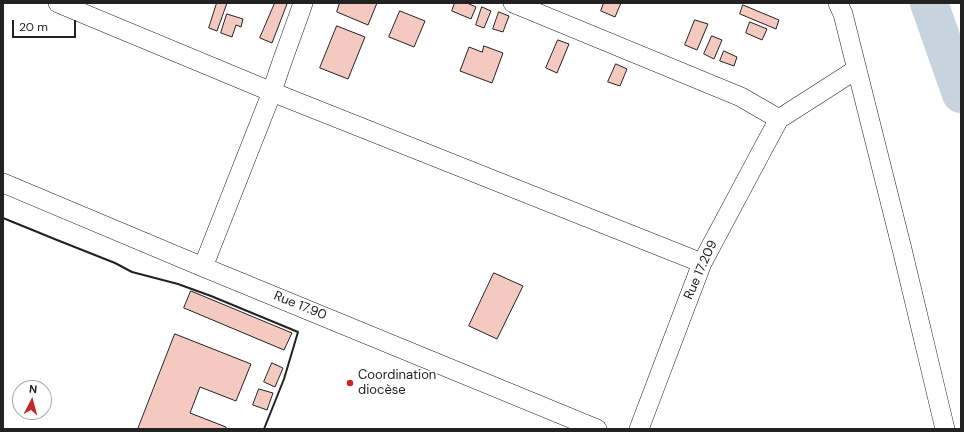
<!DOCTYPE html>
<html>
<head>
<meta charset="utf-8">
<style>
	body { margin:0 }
	#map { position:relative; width:964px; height:432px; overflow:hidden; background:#fff; font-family:"DM Sans",sans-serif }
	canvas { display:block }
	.frame { position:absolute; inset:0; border:4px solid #222; pointer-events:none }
	.north { position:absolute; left:12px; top:380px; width:40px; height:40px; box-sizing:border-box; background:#fff; border:1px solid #a7a7a7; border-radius:50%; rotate:6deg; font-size:11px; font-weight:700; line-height:16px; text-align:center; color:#222 }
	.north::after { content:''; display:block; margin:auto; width:14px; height:18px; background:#c62828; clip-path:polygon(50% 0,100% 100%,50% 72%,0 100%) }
	.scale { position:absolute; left:12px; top:20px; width:64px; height:18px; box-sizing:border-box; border:2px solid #222; border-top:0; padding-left:5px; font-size:12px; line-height:14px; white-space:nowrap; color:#222; -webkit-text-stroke:3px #fff; paint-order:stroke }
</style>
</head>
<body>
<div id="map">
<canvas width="964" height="432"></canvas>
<div class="frame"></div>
<div class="north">N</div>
<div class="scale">20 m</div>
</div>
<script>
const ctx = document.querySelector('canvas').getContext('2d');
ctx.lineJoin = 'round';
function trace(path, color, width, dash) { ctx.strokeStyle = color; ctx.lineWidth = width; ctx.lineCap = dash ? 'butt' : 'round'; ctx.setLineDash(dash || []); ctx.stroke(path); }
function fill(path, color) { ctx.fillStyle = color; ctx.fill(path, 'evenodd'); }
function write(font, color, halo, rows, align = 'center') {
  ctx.font = font + ' "DM Sans",sans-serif'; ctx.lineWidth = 3; ctx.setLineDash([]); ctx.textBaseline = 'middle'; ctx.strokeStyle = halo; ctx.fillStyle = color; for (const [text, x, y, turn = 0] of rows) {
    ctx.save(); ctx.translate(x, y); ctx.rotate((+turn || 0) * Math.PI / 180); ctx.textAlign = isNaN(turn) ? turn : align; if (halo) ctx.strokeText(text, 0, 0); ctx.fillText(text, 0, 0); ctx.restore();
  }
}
trace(new Path2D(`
	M929,3L961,94`), '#c7d3dd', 38);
const building = new Path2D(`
	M217,3H227L217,31L209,28Z
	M275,3H285L287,4L272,43L260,38Z
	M340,3H377L368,25L337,12Z
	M455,3H467L476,7L471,19L452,11Z
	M604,3H621L615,17L601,11Z
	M743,5L779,20L776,29L740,14Z
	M482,7L491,11L484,28L476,25Z
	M400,11L425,21L414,47L389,37Z
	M499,12L509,16L503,32L493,29Z
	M227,14L243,19L241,27L236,25L232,37L221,33Z
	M695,20L708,24L697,50L685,45Z
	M750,22L767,29L762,40L746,33Z
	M337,26L365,37L348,79L320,68Z
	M712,36L722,40L714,59L704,54Z
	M558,40L569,44L557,73L546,68Z
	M484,46L503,53L492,83L460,71L469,47L482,52Z
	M724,51L737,57L734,66L720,61Z
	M616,64L627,69L620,86L608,82Z
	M494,273L523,286L497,339L469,326Z
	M191,291L292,333L284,350L184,308Z
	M175,334L251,364L236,401L200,387L190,413L226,427V429H138Z
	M272,363L283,368L275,387L264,382Z
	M259,389L273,393L267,410L253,405Z`);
fill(building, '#f3c9c0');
trace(building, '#222', 1);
const minor = new Path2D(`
	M58,3L272,92L702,263
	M513,3L741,97L779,119
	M838,3L843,14L902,249L945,429
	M3,183L203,267L597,429
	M203,267L272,92C281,62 293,33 303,3
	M639,429L702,263L766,143L779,119L857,69`);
trace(minor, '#222', 20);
trace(minor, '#fff', 19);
trace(new Path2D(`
	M3,218L57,240L115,263L132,272L178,284L211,296L298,332L284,379L264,429`), '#222', 2);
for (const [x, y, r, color] of [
	[350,383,4,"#c62828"]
]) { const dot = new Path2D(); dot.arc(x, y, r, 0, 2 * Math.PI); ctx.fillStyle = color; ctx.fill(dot); trace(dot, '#fff', 1.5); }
write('13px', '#222', '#fff', [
	["Rue 17.209",701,270,-66],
	["Rue 17.90",300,306,22]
]);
write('13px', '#222', '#fff', [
	["Coordination",358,376],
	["diocèse",358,391]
], 'left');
</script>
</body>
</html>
